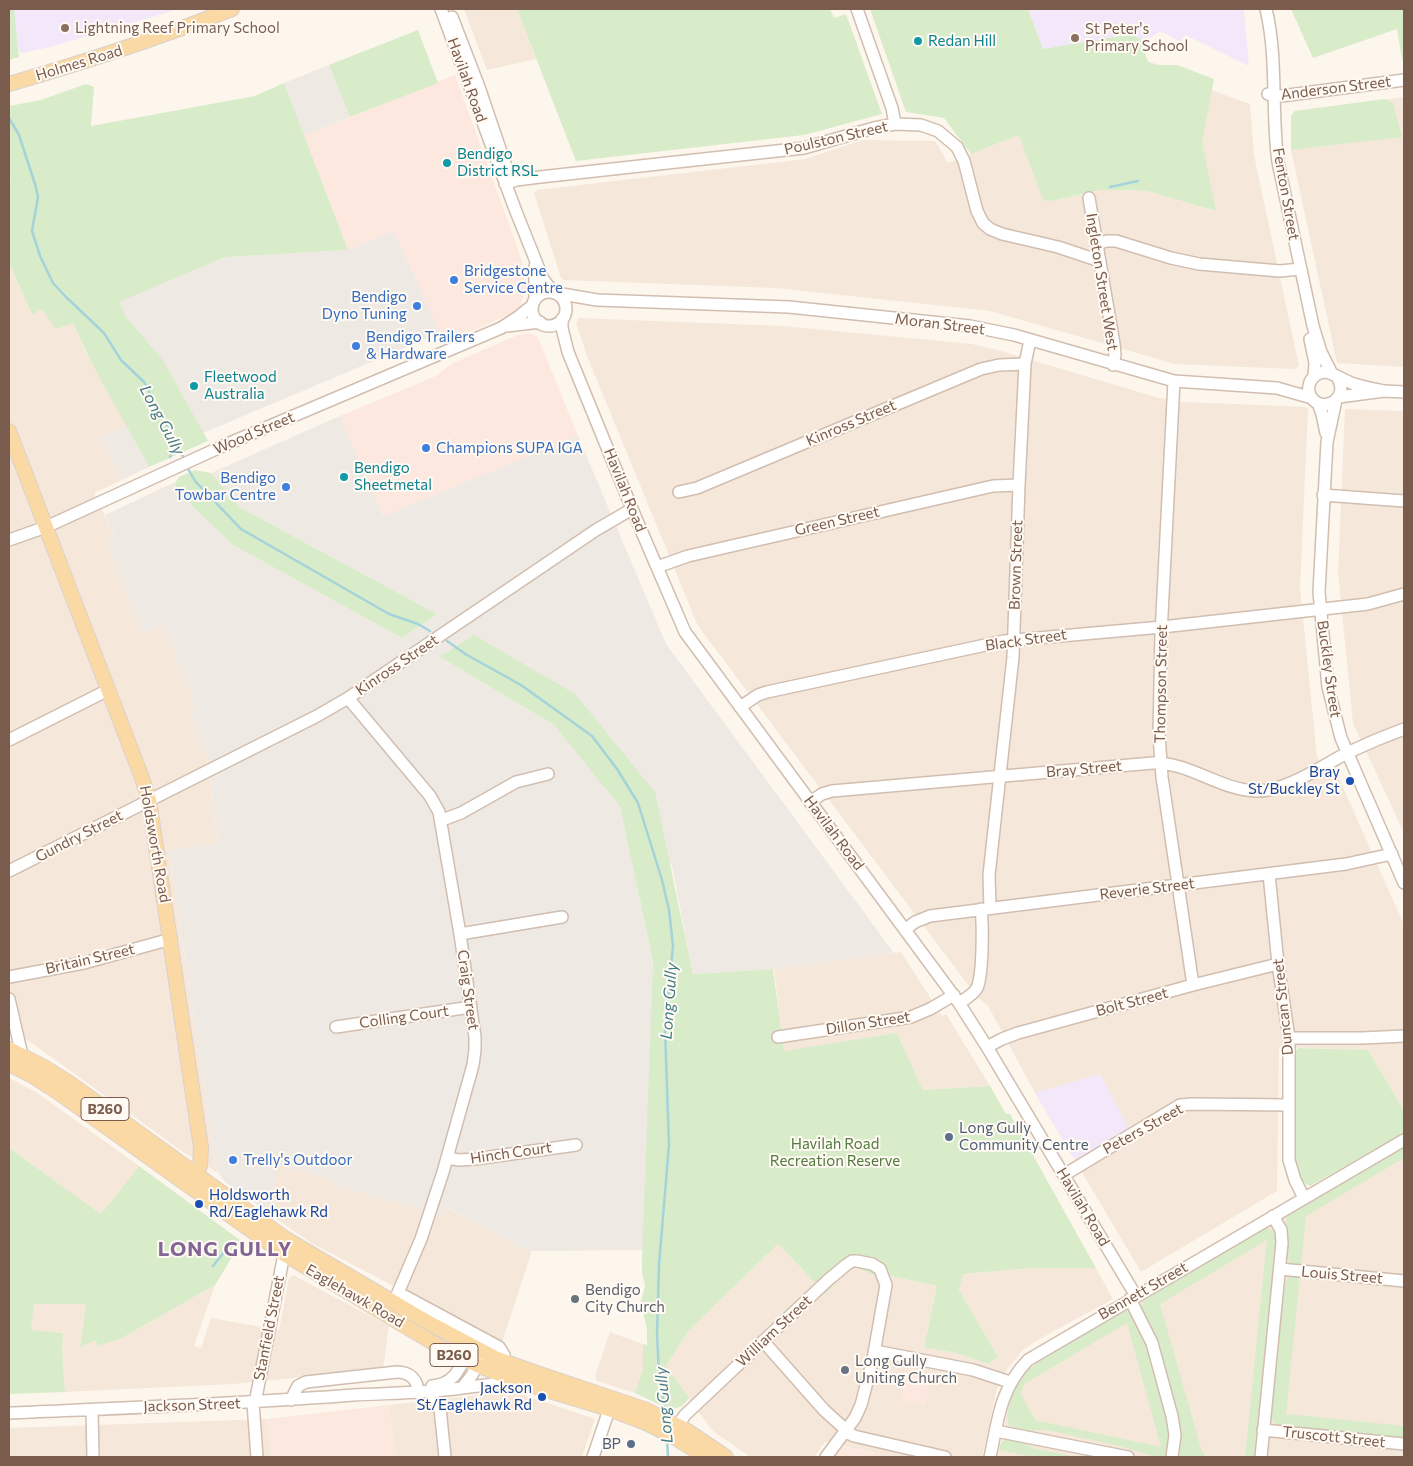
<!DOCTYPE html>
<html>
<head>
<meta charset="utf-8">
<style>
	body { margin:0 }
	#map { position:relative; width:1413px; height:1466px; overflow:hidden; background:#fdf6ec; font-family:Commissioner,sans-serif }
	canvas { display:block }
	.frame { position:absolute; inset:0; border:10px solid #7a5c4d; pointer-events:none }
</style>
</head>
<body>
<div id="map">
<canvas width="1413" height="1466"></canvas>
<div class="frame"></div>
</div>
<script>
const ctx = document.querySelector('canvas').getContext('2d');
ctx.lineJoin = 'round';
function fill(path, color) { ctx.fillStyle = color; ctx.fill(path, 'evenodd'); }
function trace(path, color, width, dash) { ctx.strokeStyle = color; ctx.lineWidth = width; ctx.lineCap = dash ? 'butt' : 'round'; ctx.setLineDash(dash || []); ctx.stroke(path); }
function write(font, color, halo, rows, align = 'center') {
  ctx.font = font + ' Commissioner,sans-serif'; ctx.lineWidth = 4; ctx.setLineDash([]); ctx.textBaseline = 'middle'; ctx.strokeStyle = halo; ctx.fillStyle = color; for (const [text, x, y, turn = 0] of rows) {
    ctx.save(); ctx.translate(x, y); ctx.rotate((+turn || 0) * Math.PI / 180); ctx.textAlign = isNaN(turn) ? turn : align; if (halo) ctx.strokeText(text, 0, 0); ctx.fillText(text, 0, 0); ctx.restore();
  }
}
fill(new Path2D(`
	M464,9H517L536,59L487,70Z
	M1211,90L1250,104L1254,155L1299,366L1294,369L1175,364L990,311L776,288L564,280L561,278L534,193L537,190L805,159L863,140L935,141L948,163L1019,135L1053,201L1100,190H1123L1147,191L1215,211L1202,142Z
	M1404,97V367L1337,363L1291,150V116L1295,111Z
	M9,262L32,315L42,309L73,323L84,349L128,426L100,437L122,480L94,493L115,537L107,541L142,634L164,625L196,708L189,711L207,758L218,844L169,851L216,1168L218,1173L183,1152L25,1038L9,1030Z
	M579,318L783,326L972,344L998,350L1159,398L1185,402L1306,407L1308,408L1300,589L1317,756L1326,779L1337,774L1404,925V1111L1368,1050L1279,1047L1277,1191L1141,1272L1035,1093L988,1006L978,998L698,626L587,356L576,323Z
	M1345,409L1404,411V833L1353,723L1338,572Z
	M901,952L942,1016L946,1014L990,1086L923,1090L897,1033L784,1052L774,969Z
	M9,1078L36,1092L139,1166L101,1214L9,1148Z
	M1404,1147V1457H998L1009,1405L1013,1392L1023,1376L1035,1363Z
	M275,1163L332,1180L334,1185L418,1208L441,1216L445,1207L531,1254L502,1342L311,1243L274,1217Z
	M778,1244L826,1294L849,1269L854,1267L876,1276H890L937,1286L924,1346L956,1353L989,1364L998,1357L959,1290L963,1274L1031,1268H1096L1113,1299L1036,1341L1022,1351L1008,1368L997,1389L982,1457H874L875,1453L825,1442L814,1457H750L713,1431L665,1367L689,1330Z
	M293,1275L389,1326L383,1369L234,1384L65,1392L62,1348L63,1333L31,1331L33,1304H86L80,1346L96,1340L97,1346L120,1339L215,1285L194,1346L201,1348L211,1318L279,1330L289,1278Z
	M610,1332L643,1344V1369L635,1393L597,1381L595,1376Z
	M512,1391L595,1419L582,1457H395L389,1405Z
	M267,1419L271,1457H9V1428Z`), '#f5e8da');
fill(new Path2D(`
	M455,75L519,252L527,285L521,302L523,308L444,344L394,231L348,250L304,136Z
	M530,333L536,336L539,340L578,436L383,516L340,416L436,376L453,363L518,335Z
	M906,1374L931,1379L925,1405L901,1400Z
	M389,1405L395,1457H271L267,1419Z
	M840,1446L875,1453L874,1457H832Z`), '#fde8e0');
fill(new Path2D(`
	M329,65L350,117L304,136L284,83Z
	M394,231L440,333L203,433L163,360L126,317L118,302L225,257L348,250Z
	M340,416L383,516L578,436L666,644L894,953L774,969L693,974L672,866L575,694L440,657L554,725L620,807L653,961L644,1250L531,1251V1254L446,1207L442,1217L418,1208L334,1185L332,1180L275,1163L274,1217L224,1181L216,1168L169,850L218,843L207,758L189,711L196,708L164,626L142,634L107,541L115,536L105,515L175,482L174,485L195,509L233,545L402,638L437,614L241,508L211,473Z
	M128,426L149,467L122,480L100,437Z`), '#efe9e4');
fill(new Path2D(`
	M13,9H179L50,47L22,53L19,52Z
	M1028,9H1244L1249,66L1185,35L1180,42L1161,31L1144,41L1132,34L1043,49Z
	M1100,1074L1129,1128L1075,1160L1035,1093Z`), '#f3e8fa');
fill(new Path2D(`
	M9,9H14L19,57L9,60Z
	M517,9H830L834,18L846,14L882,114L804,135L576,161Z
	M870,9H1028L1043,49L1132,34L1144,41V50L1148,62L1159,65H1177L1214,79L1202,142L1216,211L1147,191L1123,190H1100L1052,201L1043,200L1019,135L971,154L944,118L906,112Z
	M1291,9H1404V59L1402,60L1397,29L1313,58Z
	M418,30L438,83L350,117L329,65Z
	M284,83L348,250L225,257L119,302L126,317L163,360L208,441L149,467C124,419 94,373 73,323L56,329L42,309L32,315L9,262V183L11,182L9,177V106L41,100L86,84L94,87L91,126L255,96Z
	M1385,99L1393,103L1402,137L1291,150V116L1295,111Z
	M195,470L211,473L241,508L437,614L402,638L233,545L195,509L174,485L179,477Z
	M474,635L575,694L655,792L693,974L773,969L784,1051L897,1033L923,1090L990,1086L1006,1114H1010L1096,1268H1031L963,1274L959,1290L998,1357L989,1364L956,1353L924,1347L937,1286L890,1276H876L854,1267L848,1269L826,1294L778,1244L689,1330L666,1366L689,1398L682,1406L670,1410L635,1393L643,1369V1344L647,1345V1330L641,1301L645,1286L642,1272V1260L653,961L620,807L554,725L440,657Z
	M1298,1048L1368,1050L1404,1111V1133L1310,1186C1296,1181 1295,1165 1294,1152L1293,1058L1295,1052Z
	M1404,1147V1158L1306,1216L1301,1267L1290,1263L1287,1256L1288,1234L1285,1224L1287,1215Z
	M9,1148L101,1214L139,1166L244,1243L234,1254L215,1285L120,1339L97,1346L96,1340L80,1347L86,1304H34L31,1330L63,1333L62,1348L65,1392L9,1394Z
	M1265,1228L1274,1231L1276,1240L1254,1457H1245L1267,1240L1160,1304L1202,1452L1205,1456L1210,1457H1178L1180,1434L1177,1412L1159,1348L1141,1307L1145,1298Z
	M1290,1275H1300L1286,1414L1404,1426V1438L1279,1426L1273,1422L1271,1413L1285,1282Z
	M1127,1311C1144,1320 1167,1409 1169,1430C1170,1438 1169,1449 1165,1456L1157,1457L1119,1446L1047,1430L1023,1431L1010,1426L1007,1419L1009,1405L1016,1386L1027,1371L1045,1357L1121,1312ZM1127,1323L1161,1447L1035,1420L1021,1394L1024,1384Z
	M1007,1439L1024,1442L1033,1448L1076,1457H1034L999,1450L1001,1443Z`), '#d8ecc9');
trace(new Path2D(`
	M9,118L19,135L35,184L38,197L32,231L40,256L53,283L66,297L104,333L121,360L144,382L148,388L151,401L173,434L184,459
	M1110,187L1138,181
	M170,457L175,442
	M187,467L195,481L241,529L389,614L418,624L430,631
	M447,641L467,655L521,685L592,736L617,769L638,803L662,880L669,910L673,946L665,1030L669,1145L659,1265L657,1335L659,1373L665,1413
	M213,1266L232,1242
	M667,1439L668,1457`), '#a5d3da', 2.5);
const minor = new Path2D(`
	M441,9L515,209L543,279L553,292
	M857,9L892,108L895,124
	M1266,9C1278,59 1271,111 1278,162L1313,326L1321,352L1332,374
	M452,17L479,87L510,178
	M1268,94L1281,96L1404,80
	M505,184L516,180L540,177L804,148L874,128L895,124L921,125L938,131L957,147L964,161L977,211L983,223L990,229L1002,234L1058,247L1100,261
	M1089,198L1114,344L1115,355L1113,365
	M1096,244L1107,241H1116L1171,258L1199,264L1280,271L1300,269
	M532 309a17 17 0 1 1 34 0a17 17 0 1 1-34 0Z
	M556,293L597,300L789,307L970,326L1014,335L1174,381L1277,388L1312,398
	M535,300V266
	M562,319V328L568,352L635,516L685,632L959,1003L987,1047L1136,1296
	M507,326L540,322
	M1310,339L1315,363L1314,376
	M1337,377C1351,398 1323,415 1311,397C1308,392 1308,387 1310,382C1313,376 1319,372 1326,372C1333,373 1345,381 1354,384C1364,387 1374,389 1384,391
	M1174,381L1161,634L1159,735L1162,777L1193,985
	M1339,397L1384,391L1404,392
	M1336,400L1327,442L1319,592L1328,687L1341,738L1404,883
	M1318,403L1322,414L1326,433
	M679,492L697,488L981,369L999,365L1025,364
	M1323,495L1404,501
	M9,540L46,527L225,445L501,328L518,317L533,305
	M657,567L688,556L993,486L1019,485
	M348,698L430,796L439,812L460,934L475,1037V1050L473,1065L443,1172L421,1239L394,1302
	M740,707L758,695L767,692L1004,641L1162,627L1368,604L1404,594
	M9,740L108,690
	M810,802L822,794L832,791L1153,763C1189,762 1220,790 1256,791C1285,792 1322,766 1347,753C1366,744 1385,736 1404,729
	M442,820L461,813L516,782L548,774
	M9,871L317,716L348,698L596,530L632,509
	M1269,874L1278,964L1289,1038V1160L1295,1180L1304,1198
	M990,908L989,875L1013,657L1019,485L1025,364L1030,340
	M906,929L915,922L930,916L1346,864L1392,854
	M460,934L562,917
	M9,977L84,963L171,939
	M9,999L22,1055
	M959,1003C965,999 973,995 977,988C983,975 983,924 981,909
	M336,1027L471,1007
	M778,1037L911,1017L930,1009L954,995
	M1289,1038H1362L1404,1036
	M987,1047L1002,1039L1018,1033L1193,985L1278,964
	M447,1158L459,1160L475,1159L576,1145
	M1064,1175L1180,1105L1192,1104L1288,1105
	M1280,1269L1404,1281
	M399,1293L499,1347L504,1355L503,1360
	M1130,1299L1152,1343L1172,1416L1175,1435L1172,1457
	M763,1341L824,1410L846,1430
	M875,1351L973,1370L1010,1382
	M432,1386C454,1384 459,1370 467,1353
	M462,1388L517,1381
	M430,1393L440,1408L445,1457
	M291,1400L298,1386L306,1382L397,1372C410,1372 418,1380 418,1393
	M253,1403L257,1457
	M255,1403L284,1254
	M92,1410L93,1457
	M9,1413C124,1408 238,1404 353,1395C390,1393 426,1393 462,1388L472,1375L481,1357
	M678,1425L685,1415L827,1281L846,1265L852,1261H857L872,1264L880,1269L886,1285L873,1359L861,1405L855,1418L826,1457
	M1263,1430L1404,1444
	M844,1431L854,1436L945,1457
	M996,1431L1128,1457
	M593,1457L612,1401
	M990,1457C998,1420 1000,1389 1028,1360L1404,1140
	M1261,1457L1282,1243L1281,1230L1273,1216`);
const major = new Path2D(`
	M9,84C85,62 159,38 232,9
	M9,431L142,778L149,800L201,1148L200,1166L193,1181
	M9,1049L44,1067L71,1084L286,1239L429,1323L495,1358L534,1372L647,1410L686,1430L726,1457
	M9,1064L31,1075L59,1093L284,1254L445,1350L477,1365L517,1381L609,1409L646,1423L672,1436L706,1457`);
trace(minor, '#d1beb0', 14);
trace(major, '#dad1cd', 16);
trace(minor, '#fff', 11);
trace(major, '#fbd9a5', 14);
for (const [x, y, r, color] of [
	[65,28,5,"#8d6e63"],
	[1075,38,5,"#8d6e63"],
	[918,41,5,"#0f9aa8"],
	[447,163,5,"#0f9aa8"],
	[454,280,5,"#3f7fe0"],
	[417,306,5,"#3f7fe0"],
	[356,346,5,"#3f7fe0"],
	[194,386,5,"#0f9aa8"],
	[426,448,5,"#3f7fe0"],
	[344,477,5,"#0f9aa8"],
	[286,487,5,"#3f7fe0"],
	[1350,781,5,"#1a4fb4"],
	[949,1137,5,"#5c6f8a"],
	[233,1160,5,"#3f7fe0"],
	[199,1204,5,"#1a4fb4"],
	[575,1299,5,"#6b7280"],
	[845,1370,5,"#6b7280"],
	[542,1397,5,"#1a4fb4"],
	[631,1444,5,"#5c6f8a"]
]) { const dot = new Path2D(); dot.arc(x, y, r, 0, 2 * Math.PI); ctx.fillStyle = color; ctx.fill(dot); trace(dot, '#fffaf3', 2); }
for (const [x, y, w] of [
	[105,1109,48],
	[454,1355,48]
]) { const box = new Path2D(); box.roundRect(x - w / 2, y - 11.5, w, 23, 4); ctx.fillStyle = '#fffaf3'; ctx.fill(box); trace(box, '#7a5c4d', 1); }
write('bold 14px', '#7a5c4d', null, [
	["B260",105,1109],
	["B260",454,1355]
]);
write('15px', '#785e54', '#fffaf3', [
	["Lightning Reef Primary School",75,28],
	["St Peter's",1085,29],
	["Primary School",1085,46]
], 'left');
write('15px', '#0d838f', '#fffaf3', [
	["Redan Hill",928,41],
	["Bendigo",457,154],
	["District RSL",457,171],
	["Fleetwood",204,377],
	["Australia",204,394],
	["Bendigo",354,468],
	["Sheetmetal",354,485]
], 'left');
write('15px', '#7a5c4d', '#fffaf3', [
	["Holmes Road",79,63,-17],
	["Havilah Road",467,80,70],
	["Anderson Street",1336,88,-7],
	["Poulston Street",836,138,-13],
	["Fenton Street",1286,194,80],
	["Ingleton Street West",1102,282,81],
	["Moran Street",940,324,7],
	["Kinross Street",851,423,-23],
	["Wood Street",254,433,-23],
	["Havilah Road",625,490,68],
	["Green Street",837,521,-13],
	["Brown Street",1016,565,-88],
	["Black Street",1026,640,-8],
	["Kinross Street",397,665,-34],
	["Buckley Street",1329,669,82],
	["Thompson Street",1161,684,-89],
	["Bray Street",1084,769,-5],
	["Havilah Road",834,833,53],
	["Gundry Street",79,836,-27],
	["Holdsworth Road",155,844,80],
	["Reverie Street",1147,889,-7],
	["Britain Street",90,959,-13],
	["Craig Street",468,990,82],
	["Bolt Street",1132,1002,-15],
	["Duncan Street",1283,1007,-96],
	["Colling Court",404,1017,-8],
	["Dillon Street",868,1023,-9],
	["Peters Street",1143,1129,-29],
	["Hinch Court",511,1153,-8],
	["Havilah Road",1083,1207,59],
	["Louis Street",1342,1275,5],
	["Bennett Street",1143,1291,-30],
	["Eaglehawk Road",355,1296,30],
	["Stanfield Street",269,1328,-79],
	["William Street",774,1331,-43],
	["Jackson Street",192,1405,-2],
	["Truscott Street",1334,1437,6]
]);
write('15px', '#366cbe', '#fffaf3', [
	["Bridgestone",464,271],
	["Service Centre",464,288],
	["Bendigo",407,297,"right"],
	["Dyno Tuning",407,314,"right"],
	["Bendigo Trailers",366,337],
	["& Hardware",366,354],
	["Champions SUPA IGA",436,448],
	["Bendigo",276,478,"right"],
	["Towbar Centre",276,495,"right"],
	["Trelly's Outdoor",243,1160]
], 'left');
write('15px', '#164399', '#fffaf3', [
	["Bray",1340,772],
	["St/Buckley St",1340,789],
	["Holdsworth",209,1195,"left"],
	["Rd/Eaglehawk Rd",209,1212,"left"],
	["Jackson",532,1388],
	["St/Eaglehawk Rd",532,1405]
], 'right');
write('15px', '#4e5e75', '#fffaf3', [
	["Long Gully",959,1128],
	["Community Centre",959,1145],
	["BP",621,1444,"right"]
], 'left');
write('15px', '#537a41', '#fffaf3', [
	["Havilah Road",835,1144],
	["Recreation Reserve",835,1161]
]);
write('15px', '#5b616d', '#fffaf3', [
	["Bendigo",585,1290],
	["City Church",585,1307],
	["Long Gully",855,1361],
	["Uniting Church",855,1378]
], 'left');
write('italic 16px', '#437c86', '#fffaf3', [
	["Long Gully",162,420,62],
	["Long Gully",669,1001,-86],
	["Long Gully",664,1405,-95]
]);
ctx.letterSpacing = '1px';
write('bold 20px', '#846695', '#fffaf3', [
	["LONG GULLY",225,1249]
]);
ctx.letterSpacing = '0px';
</script>
</body>
</html>
